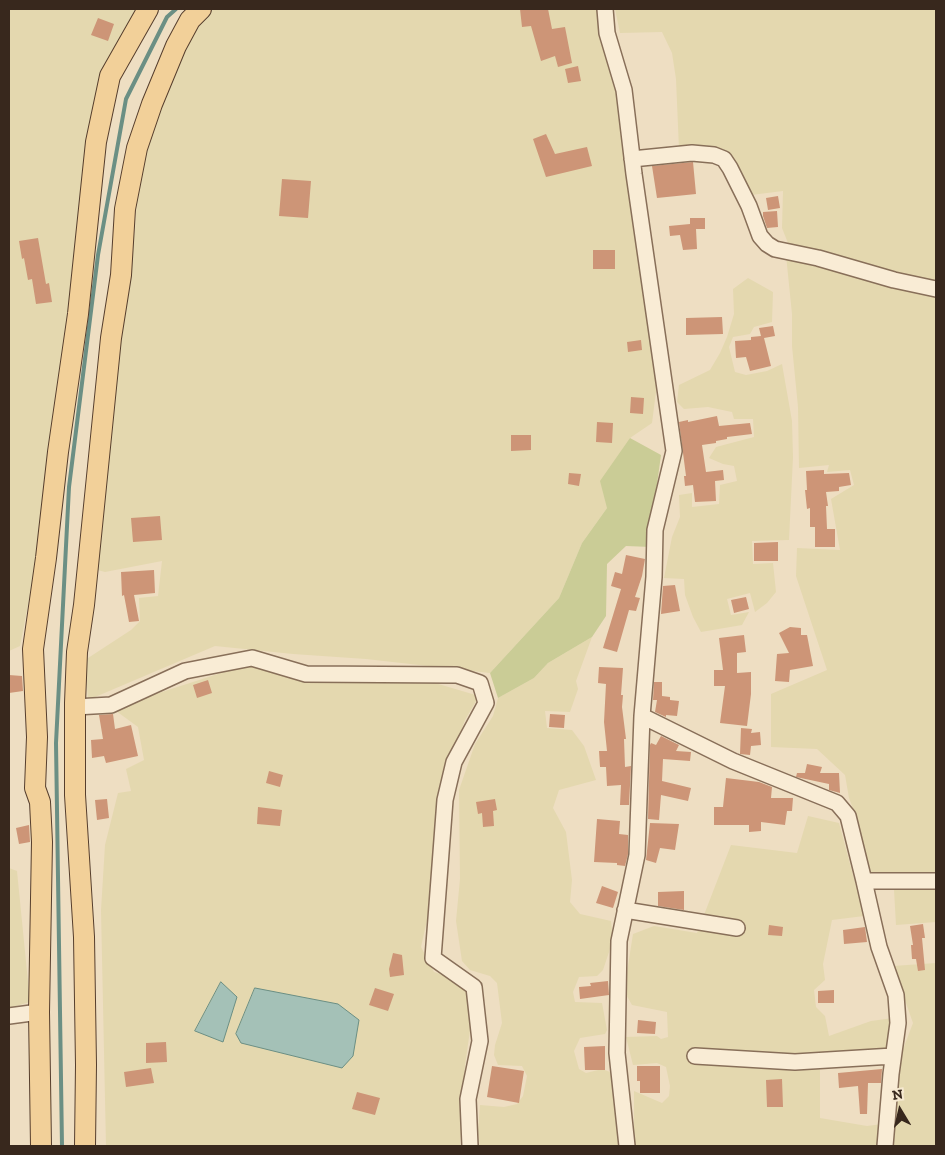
<!DOCTYPE html>
<html>
<head>
<meta charset="utf-8">
<style>
	body { margin:0 }
	#map { position:relative; width:945px; height:1155px; overflow:hidden; background:#eedec2; font-family:"Zilla Slab",serif }
	canvas { display:block }
	.frame { position:absolute; inset:0; border:10px solid #38281d; pointer-events:none }
	.north { position:absolute; left:875px; top:1085px; width:50px; height:50px; -webkit-text-stroke:4px #f6e9d1; paint-order:stroke; rotate:351deg; font-size:14px; font-weight:700; line-height:20px; text-align:center; color:#38281d }
	.north::after { content:''; display:block; margin:auto; width:18px; height:22px; background:#38281d; clip-path:polygon(50% 0,100% 100%,50% 72%,0 100%) }
</style>
</head>
<body>
<div id="map">
<canvas width="945" height="1155"></canvas>
<div class="frame"></div>
<div class="north">N</div>
</div>
<script>
const ctx = document.querySelector('canvas').getContext('2d');
ctx.lineJoin = 'round';
function fill(path, color) { ctx.fillStyle = color; ctx.fill(path, 'evenodd'); }
function trace(path, color, width, dash) { ctx.strokeStyle = color; ctx.lineWidth = width; ctx.lineCap = dash ? 'butt' : 'round'; ctx.setLineDash(dash || []); ctx.stroke(path); }
fill(new Path2D(`
	M9,9H140L106,69L69,297V337L41,539L20,646L9,651Z
	M211,9H599L619,97L636,240L645,280L657,384L652,423L630,438L607,508L582,543L559,598L490,673L366,659L293,654L215,646L88,700L85,660L131,630L140,621L139,598L158,596L162,561L105,572L94,569L127,280L135,230L138,180L146,140L183,48Z
	M615,9H936V282L863,266L788,243L782,228L783,191L751,195L729,154L679,149L676,79L672,53L662,32L620,33Z
	M786,255L936,294V876H869L858,822L849,798L845,775L817,749L771,747V694L827,670L796,576L797,548L840,550L831,499L854,485L850,470L827,472L829,465L799,468L798,407L792,346V314Z
	M748,278L773,292L772,322L754,327L750,334L733,337L729,347L735,372L746,375L767,371L782,364L792,421L793,457L789,540L752,541L753,564L773,563L776,592L767,603L755,612L750,593L727,599L731,615L749,612L742,625L701,632L693,617L685,595L684,579L664,578L672,537L680,517L679,495L692,493V507L719,504L720,485L737,481L734,466L723,464L709,458L716,447L754,437L753,419H734L732,412L708,407L684,409L677,402L679,385L710,370L720,353L727,337L734,314L733,289Z
	M592,637L576,681L578,689L570,712L545,711L547,728L572,730L584,746L596,780L559,790L553,808L566,832L572,880L570,902L580,914L611,921L613,940L603,970L597,976L579,977L573,992L575,1002L602,1003L607,1030L605,1034L580,1038L574,1051L579,1069L586,1073L602,1069L610,1072L615,1089L618,1146H480L478,1131L480,1105L504,1107L517,1104L523,1096L527,1076L522,1066L498,1065L494,1055L495,1045L502,1023L497,983L490,976L470,970L462,961L456,921L460,879L459,790L475,744L493,716L498,698L534,678L548,663Z
	M249,664L324,683H435L479,696L465,720L442,782L435,884L421,947L434,972L469,983L472,1017L465,1065L460,1146H106L101,910L105,845L118,793L131,791L126,769L144,760L138,727L112,708Z
	M808,816L839,823L864,916L832,920L823,964L825,980L814,990L816,1007L825,1016L829,1036L871,1021L893,1018L894,1049L817,1061L820,1070V1118L867,1126L882,1124L894,1073L913,1023L893,966L936,963V1146H634V1091L662,1103L669,1096L670,1086L666,1067L657,1063L633,1065L626,1037L657,1036L661,1039L668,1037L667,1012L632,1005L624,991L633,934L654,926L697,933L731,845L797,853Z
	M9,868L17,871L30,1002L9,1008Z
	M936,888V906L935,907L936,922L896,925L894,890Z`), '#e4d8af');
fill(new Path2D(`
	M630,438L661,455L654,506L651,547L626,546L607,564L606,616L592,637L548,663L534,678L498,698L490,673L559,598L582,543L607,508L600,481Z`), '#cacc96');
const water = new Path2D(`
	M221,982L237,997L223,1042L195,1031Z
	M255,988L338,1004L359,1020L353,1056L342,1068L241,1043L236,1034Z`);
fill(water, '#a4c1b7');
trace(water, '#6b8f84', 1);
trace(new Path2D(`
	M62,1146L56,743L69,487L98,255L126,99L167,17L176,9`), '#6b8f84', 4);
fill(new Path2D(`
	M520,9H548L552,29L565,27L572,63L558,67L555,56L541,61L531,26L522,27Z
	M98,18L114,24L108,41L91,35Z
	M578,66L581,81L568,83L565,69Z
	M546,134L555,154L587,147L592,166L546,177L533,139Z
	M693,162L696,194L657,198L652,166Z
	M282,179L311,181L308,218L279,216Z
	M778,196L780,208L768,210L766,198Z
	M777,211L778,227L767,228L763,216V212Z
	M690,218H705V229H696L697,249L683,250L680,235L670,236L669,226L690,224Z
	M38,238L46,284L49,283L52,302L36,304L32,279L28,280L24,258L22,259L19,241Z
	M593,250H615V269H593Z
	M722,317L723,334L686,335V318Z
	M773,326L775,336L764,338L771,366L750,371L746,357L736,358L735,341L751,340V337L761,336L759,328Z
	M641,340L642,350L628,352L627,342Z
	M631,397L644,398L643,414L630,413Z
	M717,416L719,426L750,423L752,434L727,437V439L716,441V443L702,445L706,472L723,470L724,480L715,481L716,501L695,502L693,485L685,486L684,476H686L679,422L688,420V422Z
	M597,422L613,423L612,443L596,442Z
	M511,435H531V450L511,451Z
	M824,470V474L849,473L851,485L839,487V491L826,492L828,506H826L827,529H835V547H815V527H810V508L807,509L805,490H807L806,471Z
	M569,473L581,474L579,486L568,484Z
	M160,516L162,540L133,542L131,518Z
	M778,542V561H754V543Z
	M626,555L645,559L642,576L635,597L640,598L636,611L629,610L617,652L603,648L621,589L611,586L615,572L622,574Z
	M154,570L155,593L134,595L139,621L129,622L124,595L122,596L121,572Z
	M675,585L680,611L661,614L663,586Z
	M746,597L749,609L734,613L731,600Z
	M790,627L801,628V635H807L813,666L790,670L789,682L775,681L777,654L789,653L779,633Z
	M744,635L746,652L737,653V673L751,672V694L747,726L720,723L725,686H714V670H723L719,638Z
	M599,667L623,668L621,695H623L622,707L626,739H624L625,767L631,766L629,805H620L621,785L607,786L606,767H600L599,751H607L604,722L606,684L598,683Z
	M9,675L22,676L23,691L9,693Z
	M208,680L212,693L197,698L193,685Z
	M654,682H662V696L670,697V700L679,701L677,716L666,715V717L655,712L657,700H653Z
	M113,714L115,729L131,725L138,756L106,763L104,756L92,758L91,740L103,739L99,715Z
	M550,714L565,715L564,728L549,727Z
	M741,728L752,729L751,733L760,732L761,745L751,746L750,755L740,754Z
	M661,736L679,745L676,751L691,752L690,761L663,759L662,781L691,788L688,801L661,795L659,820L648,819L650,745L651,743L656,745Z
	M807,764L822,767L820,773H839L840,793L829,790V784L796,777L797,773H805Z
	M269,771L283,775L280,787L266,783Z
	M726,778L759,782L772,787L771,798H793L792,811H787L785,825L761,822V831L749,832V825H714V807H723Z
	M107,799L109,818L97,820L95,800Z
	M495,799L497,810L493,811L494,826L483,827L482,813L478,814L476,802Z
	M258,807L282,810L280,826L257,824Z
	M597,819L620,821L619,834L628,835V854L625,866L617,865V863L594,862Z
	M650,823L679,824L675,850L660,848L656,863L646,860Z
	M29,825L30,842L19,844L16,828Z
	M602,886L618,892L613,908L596,903Z
	M684,891V910L658,906V892Z
	M923,924L925,938H922L925,970L918,971L916,959H912L911,945H913L910,926Z
	M769,925L783,927L782,936L768,935Z
	M865,927L867,942L844,944L843,930Z
	M393,953L402,955L404,975L390,977L389,969Z
	M608,981L609,995L580,999L579,987L591,986L590,983Z
	M375,988L394,994L388,1011L369,1005Z
	M834,990V1003H818V991Z
	M638,1020L656,1022L655,1034L637,1033Z
	M166,1042L167,1062L146,1063V1043Z
	M605,1046V1070H585L584,1047Z
	M492,1066L524,1071L519,1103L487,1097Z
	M637,1066H660V1093H640V1081H637Z
	M151,1068L154,1083L126,1087L124,1072Z
	M882,1069L881,1083H868L867,1114H860L858,1086L839,1088L838,1073Z
	M782,1079L783,1107H767L766,1080Z
	M357,1092L380,1098L375,1115L352,1109Z`), '#cd9577');
const minor = new Path2D(`
	M605,9L607,33L624,90L634,174L674,451L655,530L654,577L642,716L733,761L837,803L848,816L864,881H936
	M632,159L692,153L714,155L724,159L730,168L749,206L760,236L767,244L775,249L818,258L894,280L936,289
	M75,707L111,705L185,671L252,658L306,674L457,675L480,683L486,703L454,762L445,800L433,958L474,987L480,1041L468,1099L470,1146
	M864,881L879,947L896,995L898,1023L891,1074L885,1146
	M625,910L737,928
	M9,1016L39,1012
	M695,1056L795,1062L893,1056
	M627,1146L617,1053L619,941L637,855L642,716`);
const major = new Path2D(`
	M41,1146L39,1012L42,842L40,802L35,788L37,737L33,649L46,558L58,452L78,314L96,142L110,76L148,9
	M85,1146L86,1065L84,937L75,795V703L77,652L84,605L111,338L121,275L125,209L137,148L152,104L176,46L190,20L201,9`);
trace(minor, '#886f59', 18);
trace(major, '#563e2d', 22);
trace(minor, '#f9ecd5', 15);
trace(major, '#f2d099', 20);
</script>
</body>
</html>
